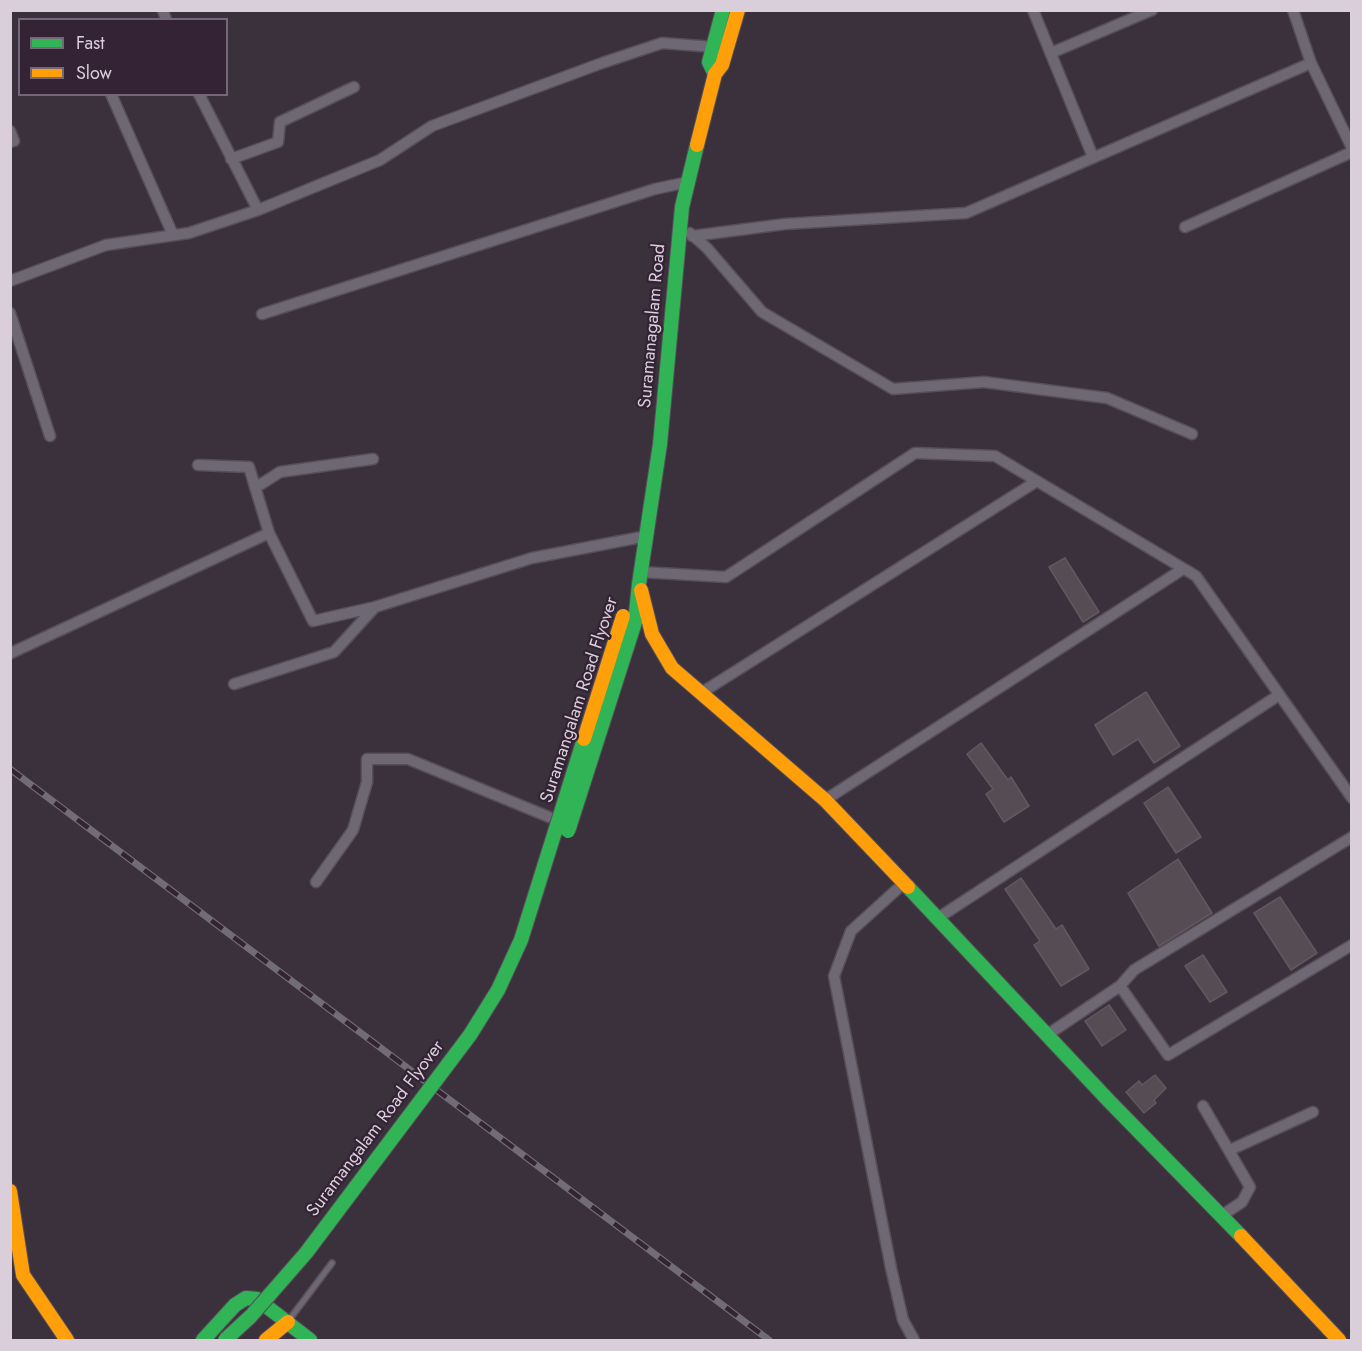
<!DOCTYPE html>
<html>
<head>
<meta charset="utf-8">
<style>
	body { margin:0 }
	#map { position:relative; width:1362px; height:1351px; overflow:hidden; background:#3a313c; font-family:Jost,sans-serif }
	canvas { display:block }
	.frame { position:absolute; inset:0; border:12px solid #d9ceda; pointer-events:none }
	.legend { position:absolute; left:18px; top:18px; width:210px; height:78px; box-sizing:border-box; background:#332335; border:2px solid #756777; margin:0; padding:8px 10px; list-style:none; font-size:18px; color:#d9ceda }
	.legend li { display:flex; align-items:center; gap:12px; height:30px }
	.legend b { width:30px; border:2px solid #756777 }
</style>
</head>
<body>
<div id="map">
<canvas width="1362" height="1351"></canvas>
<div class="frame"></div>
<ul class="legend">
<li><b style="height:8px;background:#30b455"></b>Fast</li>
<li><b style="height:8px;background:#ff9f0a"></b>Slow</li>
</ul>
</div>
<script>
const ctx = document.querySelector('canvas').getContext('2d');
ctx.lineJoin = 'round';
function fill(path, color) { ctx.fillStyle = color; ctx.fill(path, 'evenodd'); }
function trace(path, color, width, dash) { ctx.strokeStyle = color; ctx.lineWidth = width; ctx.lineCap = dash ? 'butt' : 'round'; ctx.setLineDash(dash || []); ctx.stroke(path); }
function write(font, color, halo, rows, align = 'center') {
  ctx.font = font + ' Jost,sans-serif'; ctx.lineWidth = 4.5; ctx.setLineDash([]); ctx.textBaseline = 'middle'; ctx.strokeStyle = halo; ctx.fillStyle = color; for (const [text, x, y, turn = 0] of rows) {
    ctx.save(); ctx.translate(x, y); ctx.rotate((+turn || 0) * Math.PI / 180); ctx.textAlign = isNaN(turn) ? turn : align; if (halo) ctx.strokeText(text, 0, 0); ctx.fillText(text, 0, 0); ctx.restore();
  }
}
const building = new Path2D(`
	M1065,558L1099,612L1083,622L1049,567Z
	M1146,692L1180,746L1154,763L1138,739L1113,755L1095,725Z
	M981,743L1008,780L1011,777L1029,806L1004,822L986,794L993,789L967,754Z
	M1168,787L1201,837L1176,853L1144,803Z
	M1178,859L1212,913L1159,946L1128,893Z
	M1021,878L1056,929L1062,925L1089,969L1061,986L1034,945L1040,941L1005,889Z
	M1280,897L1317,953L1291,970L1254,913Z
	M1203,955L1227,992L1210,1002L1185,966Z
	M1109,1005L1126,1030L1102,1046L1085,1021Z
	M1155,1075L1166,1088L1154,1100L1156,1103L1144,1113L1126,1092L1139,1081L1142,1085Z`);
fill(building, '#564c53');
trace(building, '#62585f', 1.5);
const lane = new Path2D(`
	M289,1320L332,1263`);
const street = new Path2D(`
	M163,10L166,20
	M1033,10L1093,157
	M1293,10L1311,63L1352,148
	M1051,53L1152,10
	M111,94L173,235
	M199,94L258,210L380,160L432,126L602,63L662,43L714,47
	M10,131L14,141L10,142
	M231,159L278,142L280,122L354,87
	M1185,227L1352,152
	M690,233L707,248L762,312L893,389L984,382L1107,398L1192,434
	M692,236L785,224L966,213L1311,63
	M10,281L106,245L189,233L258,210
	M10,313L50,436
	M262,314L655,189L688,182
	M198,465L249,467L269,533
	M255,488L280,472L373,459
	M641,572L726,577L915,453L995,456L1196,576L1352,798
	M10,652L11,653L269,533L313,621L375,607L532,558L647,536
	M234,684L334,652L375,607
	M701,693L1037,481
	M825,800L1183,569
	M316,882L353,830L367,782V759H408L549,817
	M904,883L851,931L834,976L891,1268L903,1320L914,1340
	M938,918L1279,695
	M1120,986L1134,970L1352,837
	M1047,1035L1120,986L1168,1055L1352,945
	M1203,1106L1250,1187L1242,1202L1221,1216
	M1230,1150L1313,1112`);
const fast = new Path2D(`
	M715,74L709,62L723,10
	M635,622L639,584L660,444L682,207L697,145
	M908,887L1109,1101L1241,1236
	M203,1340L235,1305L246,1298L257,1299L310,1340`);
const slow = new Path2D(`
	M697,145L715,74L722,65L738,10
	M641,590L652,634L672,668L825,800L908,887
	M10,1191L23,1275L67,1340
	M1241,1236L1339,1340
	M266,1340L288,1322`);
trace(lane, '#564e58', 8);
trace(street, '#564e58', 13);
trace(fast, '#564e58', 16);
trace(slow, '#564e58', 16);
trace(lane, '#6d6874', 5);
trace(street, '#6d6874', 10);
trace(fast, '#30b455', 14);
trace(slow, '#ff9f0a', 14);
const rail = new Path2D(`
	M10,769L769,1340`);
trace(rail, '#716c76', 7);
trace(rail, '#332335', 4.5, [14]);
const fastBridge = new Path2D(`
	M568,831L635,622
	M225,1340L251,1316L306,1253L470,1035L498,990L521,940L584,739`);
const slowBridge = new Path2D(`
	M584,739L623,616`);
trace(fastBridge, '#564e58', 16, []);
trace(slowBridge, '#564e58', 16, []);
trace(fastBridge, '#30b455', 14);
trace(slowBridge, '#ff9f0a', 14);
write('18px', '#d9ceda', '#332335', [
	["Suramanagalam Road",653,326,-85],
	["Suramangalam Road Flyover",580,700,-72],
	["Suramangalam Road Flyover",376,1129,-53]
]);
</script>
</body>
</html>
